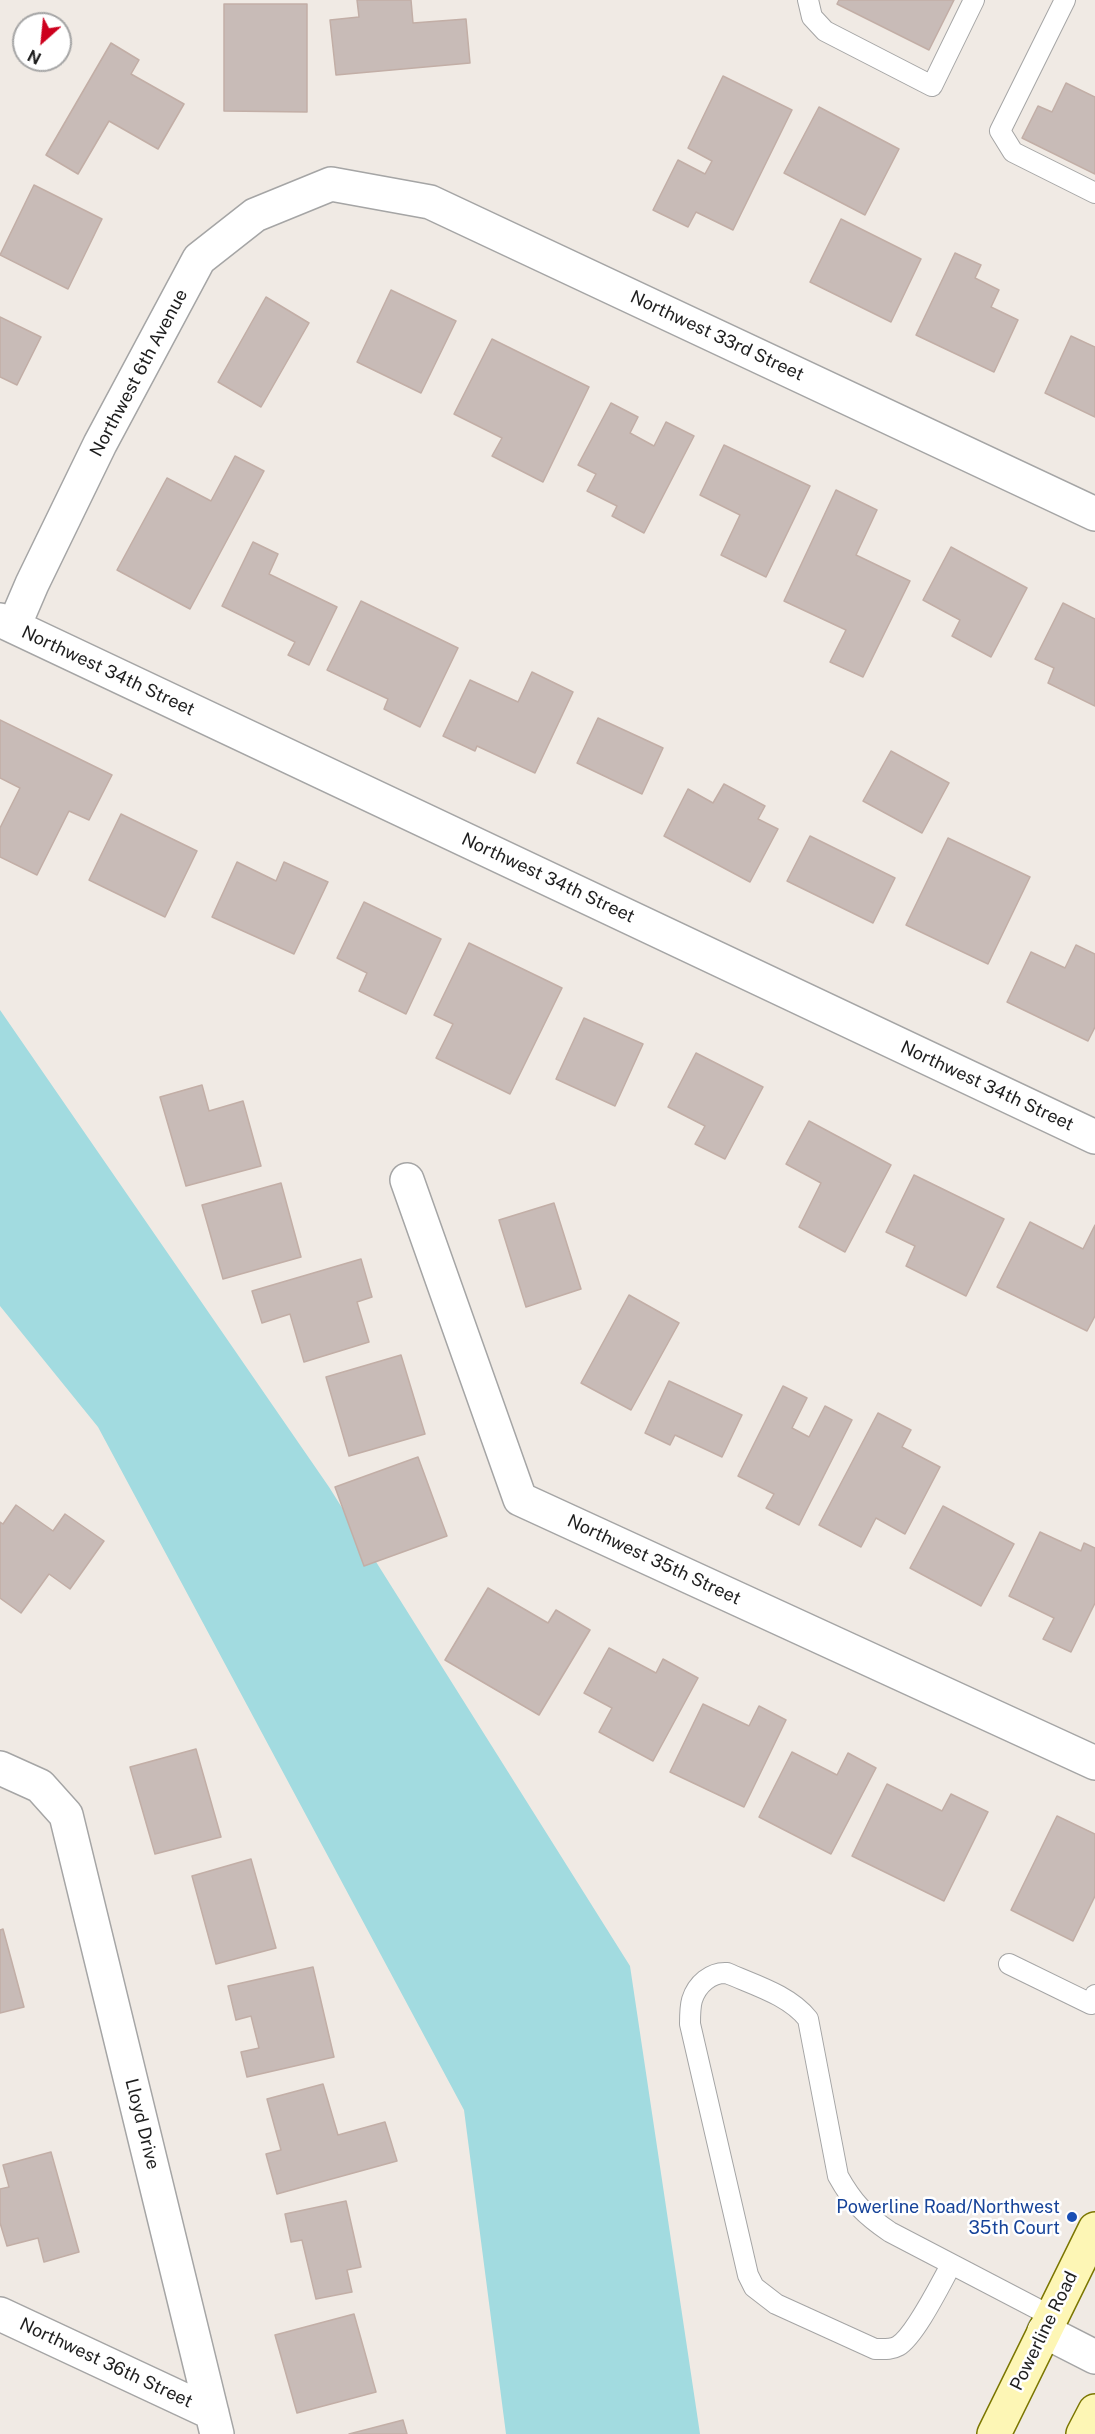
<!DOCTYPE html>
<html>
<head>
<meta charset="utf-8">
<style>
	body { margin:0 }
	#map { position:relative; width:1095px; height:2434px; overflow:hidden; background:#f0eae4; font-family:"Public Sans",sans-serif }
	canvas { display:block }
	.north { position:absolute; left:12px; top:12px; width:60px; height:60px; box-sizing:border-box; background:#fff; border:2px solid #a5a5a5; border-radius:50%; rotate:207deg; font-size:16px; font-weight:700; line-height:24px; text-align:center; color:#1e1e1e }
	.north::after { content:''; display:block; margin:auto; width:21px; height:27px; background:#cd001d; clip-path:polygon(50% 0,100% 100%,50% 72%,0 100%) }
</style>
</head>
<body>
<div id="map">
<canvas width="1095" height="2434"></canvas>
<div class="north">N</div>
</div>
<script>
const ctx = document.querySelector('canvas').getContext('2d');
ctx.lineJoin = 'round';
function fill(path, color) { ctx.fillStyle = color; ctx.fill(path, 'evenodd'); }
function trace(path, color, width, dash) { ctx.strokeStyle = color; ctx.lineWidth = width; ctx.lineCap = dash ? 'butt' : 'round'; ctx.setLineDash(dash || []); ctx.stroke(path); }
function write(font, color, halo, rows, align = 'center') {
  ctx.font = font + ' "Public Sans",sans-serif'; ctx.lineWidth = 5; ctx.setLineDash([]); ctx.textBaseline = 'middle'; ctx.strokeStyle = halo; ctx.fillStyle = color; for (const [text, x, y, turn = 0] of rows) {
    ctx.save(); ctx.translate(x, y); ctx.rotate((+turn || 0) * Math.PI / 180); ctx.textAlign = isNaN(turn) ? turn : align; if (halo) ctx.strokeText(text, 0, 0); ctx.fillText(text, 0, 0); ctx.restore();
  }
}
fill(new Path2D(`
	M0,1010L329,1487L630,1966L700,2434H506L464,2110L98,1427L0,1306Z`), '#a2dbe0');
const building = new Path2D(`
	M357,0H411L413,23L466,19L470,63L336,75L330,20L359,17Z
	M839,0H954L929,50L837,4Z
	M224,4H307V112L224,111Z
	M111,43L139,60L131,74L184,104L158,149L109,121L78,174L46,155Z
	M723,76L792,110L733,230L696,212L688,227L653,210L678,160L705,174L712,161L688,148Z
	M1066,83L1095,97V174L1022,138L1038,106L1052,112Z
	M819,107L899,149L865,215L784,173Z
	M34,185L102,219L68,289L0,255Z
	M841,219L921,259L891,322L810,282Z
	M955,253L981,265L975,278L999,290L991,307L1018,320L994,372L916,335Z
	M391,290L456,321L421,393L357,362Z
	M266,297L309,323L261,407L218,382Z
	M0,317L41,337L17,385L0,377Z
	M1071,336L1095,347V417L1045,393Z
	M492,339L589,387L543,482L492,456L502,438L454,414Z
	M611,403L638,417L630,433L654,446L666,422L694,436L644,533L612,516L617,506L587,491L596,474L578,465Z
	M724,445L810,486L766,577L721,555L740,515L700,495Z
	M235,456L264,471L190,609L117,570L167,478L211,501Z
	M836,490L877,510L856,555L910,581L863,677L830,662L846,630L784,601Z
	M253,542L278,554L269,574L337,607L309,665L288,655L295,642L222,606Z
	M951,547L1027,588L991,657L952,636L960,620L923,600Z
	M361,601L458,648L420,727L384,709L388,699L327,670Z
	M1063,603L1095,619V706L1048,683L1054,668L1035,659Z
	M532,672L573,692L535,773L477,746L475,751L443,736L470,680L518,702Z
	M598,718L663,748L642,794L577,763Z
	M0,720L112,775L89,820L69,811L37,875L0,857V828L20,788L0,778Z
	M891,751L949,783L922,833L863,801Z
	M724,784L765,806L758,819L778,829L750,882L664,836L688,789L713,803Z
	M121,814L197,851L165,917L89,880Z
	M810,836L895,878L873,923L787,881Z
	M948,838L1030,877L988,964L906,925Z
	M237,862L276,881L284,862L328,882L294,954L212,917Z
	M364,902L441,939L406,1014L359,991L367,973L337,958Z
	M469,943L562,988L510,1094L436,1058L453,1024L434,1015Z
	M1076,945L1095,954V1027L1088,1041L1007,1002L1031,952L1065,968Z
	M584,1018L643,1044L615,1106L556,1079Z
	M696,1053L763,1087L725,1159L695,1144L705,1126L668,1107Z
	M202,1085L209,1111L243,1101L261,1166L186,1186L160,1097Z
	M809,1121L891,1165L845,1252L799,1227L821,1183L786,1164Z
	M914,1175L1004,1219L966,1296L906,1266L915,1246L886,1232Z
	M281,1183L301,1257L223,1279L202,1205Z
	M554,1203L581,1289L526,1307L499,1220Z
	M1030,1222L1083,1249L1095,1225V1316L1087,1331L997,1287Z
	M361,1259L372,1297L357,1302L369,1342L304,1362L290,1314L262,1323L252,1291Z
	M629,1295L679,1323L631,1410L581,1383Z
	M401,1355L425,1434L349,1456L326,1377Z
	M669,1381L742,1415L722,1457L675,1435L670,1445L645,1433Z
	M783,1386L807,1398L792,1428L809,1437L825,1406L852,1420L799,1525L766,1508L774,1494L738,1476Z
	M878,1413L911,1430L902,1447L940,1467L905,1534L876,1518L861,1547L819,1525Z
	M418,1457L447,1536L364,1566L335,1487Z
	M16,1505L53,1531L65,1514L104,1541L70,1589L49,1574L21,1613L0,1598V1522L3,1524Z
	M943,1506L1014,1544L981,1606L910,1568Z
	M1040,1532L1081,1551L1084,1543L1095,1548V1603L1071,1652L1043,1639L1054,1618L1009,1596Z
	M488,1588L548,1623L556,1610L590,1630L539,1715L445,1660Z
	M609,1648L656,1673L663,1659L698,1678L653,1761L599,1732L612,1708L584,1693Z
	M703,1704L749,1726L759,1706L786,1720L744,1807L670,1772Z
	M196,1749L221,1837L155,1854L130,1767Z
	M792,1752L837,1775L848,1753L876,1768L831,1854L759,1817Z
	M887,1784L942,1811L951,1794L988,1812L944,1901L852,1856Z
	M1057,1816L1095,1834V1896L1073,1941L1011,1910Z
	M251,1859L276,1948L216,1964L192,1876Z
	M3,1929L24,2007L0,2013V1930Z
	M313,1967L334,2057L247,2077L241,2052L259,2048L251,2016L236,2020L228,1986Z
	M323,2084L338,2135L385,2122L397,2161L277,2194L266,2154L281,2150L267,2099Z
	M51,2152L79,2252L44,2262L38,2238L7,2246L0,2223V2189L9,2187L3,2165Z
	M346,2201L361,2267L347,2270L352,2292L316,2299L302,2240L291,2242L285,2214Z
	M354,2314L376,2392L297,2413L275,2335Z
	M403,2420L407,2434H349Z`);
fill(building, '#c8bbb7');
trace(building, '#c2aea6', 1.5);
const lane = new Path2D(`
	M808,0L812,17L825,31L932,86L974,0
	M1065,0L1000,131L1013,152L1095,193
	M1009,1964L1091,2004L1095,1995
	M951,2265C941,2283 915,2336 898,2346C891,2350 883,2349 875,2349L776,2304L754,2287L748,2275L690,2024C690,2017 690,2007 692,2000C697,1984 711,1972 727,1973C754,1985 789,1995 808,2019L838,2176C853,2203 865,2215 890,2232L1051,2316`);
const street = new Path2D(`
	M0,620L1095,1137
	M14,626L32,584L100,444L199,259L255,215L331,184L430,202L1095,514
	M407,1180L520,1499L1095,1763
	M0,1768L40,1786L66,1815L217,2434
	M0,2314L212,2413
	M1044,2331L1095,2357`);
const secondary = new Path2D(`
	M994,2434L1095,2229
	M1083,2434L1095,2411`);
trace(lane, '#a5a5a5', 22);
trace(street, '#a5a5a5', 36);
trace(secondary, '#7b7600', 36);
trace(lane, '#fff', 20);
trace(street, '#fff', 33);
trace(secondary, '#fdf6b5', 33);
for (const [x, y, r, color] of [
	[1072,2217,6,"#1a4fb4"]
]) { const dot = new Path2D(); dot.arc(x, y, r, 0, 2 * Math.PI); ctx.fillStyle = color; ctx.fill(dot); trace(dot, '#fff', 2); }
write('18px', '#1e1e1e', '#fff', [
	["Northwest 33rd Street",717,336,25],
	["Northwest 6th Avenue",139,373,-62],
	["Northwest 34th Street",108,671,25],
	["Northwest 34th Street",548,878,25],
	["Northwest 34th Street",987,1086,25],
	["Northwest 35th Street",654,1560,25],
	["Lloyd Drive",142,2124,76],
	["Powerline Road",1044,2331,-64],
	["Northwest 36th Street",106,2363,25]
]);
write('18px', '#164399', '#fff', [
	["Powerline Road/Northwest",1060,2207],
	["35th Court",1060,2228]
], 'right');
</script>
</body>
</html>
